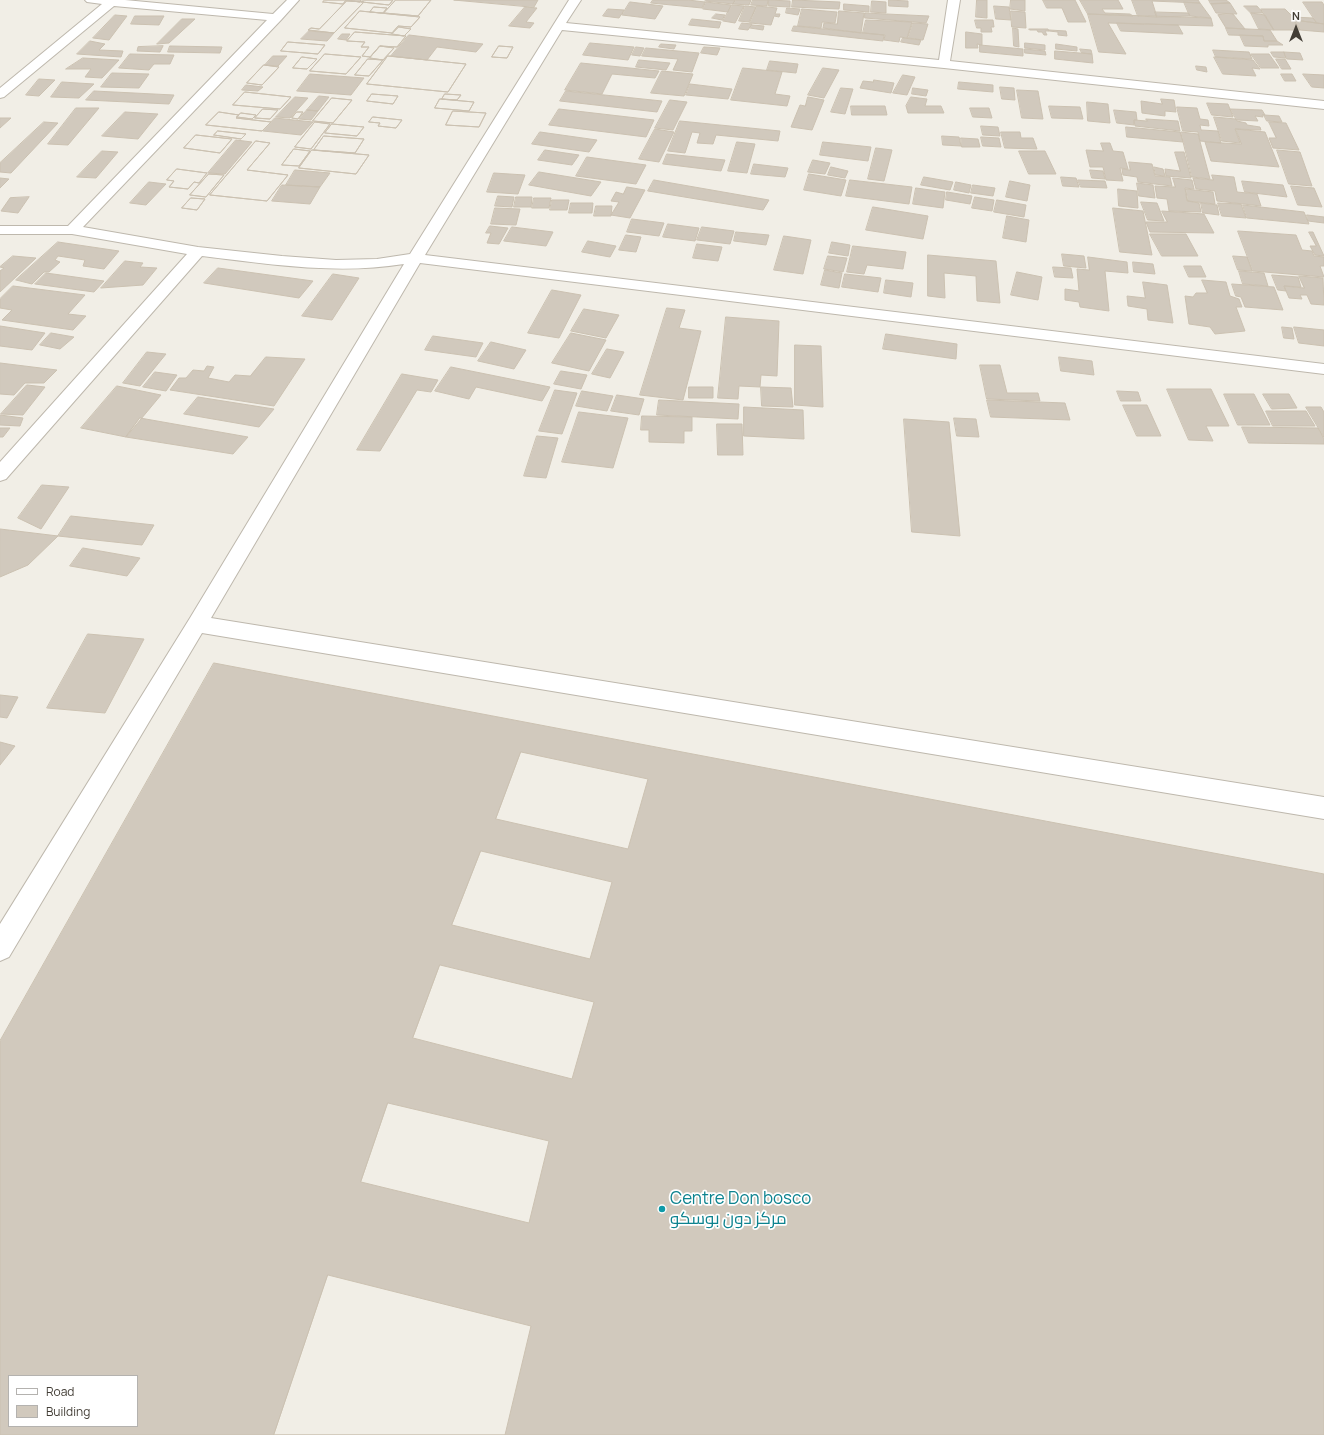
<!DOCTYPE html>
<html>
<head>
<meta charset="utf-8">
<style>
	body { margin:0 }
	#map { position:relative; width:1324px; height:1435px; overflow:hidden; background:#f1eee6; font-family:Manrope,sans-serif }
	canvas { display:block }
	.legend { position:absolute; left:8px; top:1375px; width:130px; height:52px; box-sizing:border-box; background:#fff; border:1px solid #b4b2af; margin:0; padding:5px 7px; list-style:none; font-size:12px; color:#433e36 }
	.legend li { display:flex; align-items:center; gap:8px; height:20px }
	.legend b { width:20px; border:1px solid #b4b2af }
	.north { position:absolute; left:1276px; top:8px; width:40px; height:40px; -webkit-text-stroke:3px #fff; paint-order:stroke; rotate:0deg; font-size:11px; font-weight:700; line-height:16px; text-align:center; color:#433e36 }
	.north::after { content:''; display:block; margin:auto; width:14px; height:18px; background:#433e36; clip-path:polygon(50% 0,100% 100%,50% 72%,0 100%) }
</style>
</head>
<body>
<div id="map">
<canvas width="1324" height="1435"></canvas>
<ul class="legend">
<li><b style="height:5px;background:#fff"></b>Road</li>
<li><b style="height:11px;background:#d1c9bd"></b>Building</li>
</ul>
<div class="north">N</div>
</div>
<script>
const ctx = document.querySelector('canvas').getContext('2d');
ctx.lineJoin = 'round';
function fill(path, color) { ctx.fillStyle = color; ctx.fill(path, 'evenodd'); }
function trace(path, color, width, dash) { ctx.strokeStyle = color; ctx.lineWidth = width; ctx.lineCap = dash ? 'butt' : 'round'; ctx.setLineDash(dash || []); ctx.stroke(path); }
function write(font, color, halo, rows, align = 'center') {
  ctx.font = font + ' Manrope,Cairo,sans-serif'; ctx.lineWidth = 3.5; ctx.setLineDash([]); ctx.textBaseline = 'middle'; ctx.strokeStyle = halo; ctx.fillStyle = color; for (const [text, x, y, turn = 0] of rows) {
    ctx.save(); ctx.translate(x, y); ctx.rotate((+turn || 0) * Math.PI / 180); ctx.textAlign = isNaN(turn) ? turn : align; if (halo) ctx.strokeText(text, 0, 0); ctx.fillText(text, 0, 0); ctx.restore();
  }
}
const building = new Path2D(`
	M325,0H361L360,2L346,0L343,4L323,2Z
	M325,0H361L360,2L346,0L343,4L323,2Z
	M364,0H393L389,5L362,2Z
	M364,0H393L389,5L362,2Z
	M396,0H431L418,16L384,13Z
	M396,0H431L418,16L384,13Z
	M454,0H538L534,7Z
	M653,0H688L705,2L702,8L651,3Z
	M706,0H735L733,4L705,1Z
	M736,0H751L749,5L733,4Z
	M753,0H768L767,6L751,5Z
	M769,0L790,1V7L769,6Z
	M793,0L840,2L839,9L792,7Z
	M889,0L908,1V7L889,6Z
	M977,0H987V18L976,17Z
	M1011,0H1025V11L1010,9Z
	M1043,0H1075L1086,22H1068L1062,8H1047Z
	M1080,0H1118L1123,9H1102L1105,13L1130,14L1133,16L1088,14Z
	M1132,0H1198L1200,3L1152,1L1157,17L1138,16Z
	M1209,0H1226L1230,3L1211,4Z
	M347,1L364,2L334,33L308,30L311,28L319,29Z
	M347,1L364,2L334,33L308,30L311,28L319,29Z
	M872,1L886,2V13L871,12Z
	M630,2L663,6L655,19L622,15Z
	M706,2L731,5L728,12L703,9Z
	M1184,2L1200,3L1211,18L1190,16Z
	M1303,2H1322L1324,5V24L1317,23Z
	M1230,3L1237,14L1216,13L1211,4Z
	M844,4L869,6V12L844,10Z
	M732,5L744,6L735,23L723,21Z
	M745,6L756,7L749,22L739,21Z
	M757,6L777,8L775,14H780L779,17L774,16L771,25L750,23Z
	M994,6L1009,7L1011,20L996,19Z
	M1244,6H1257L1263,13H1251Z
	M374,7L387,8L383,13L370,12Z
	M374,7L387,8L383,13L370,12Z
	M525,7L537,8L526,22L534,23L530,28L509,26Z
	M787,8L800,9L798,15L786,13Z
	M608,9L624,10L619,18L603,16Z
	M802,9L837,12L835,23L822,22L821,28L798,26Z
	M1261,9H1285L1293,17L1313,18L1317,23L1294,20L1300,30H1274Z
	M360,11L420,17L411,27L398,26L392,33L345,28Z
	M360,11L420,17L411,27L398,26L392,33L345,28Z
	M839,11L864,13L861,33L823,28L824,23L837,24Z
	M1011,11L1025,12L1026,28L1012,27Z
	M1155,12L1189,13L1190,16L1157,17Z
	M865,13L929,16L926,23L865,18Z
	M1251,13L1265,15L1274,30L1259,29Z
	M716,14L725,15L722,20L712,18Z
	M1088,14L1211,18L1213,26L1108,23L1126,54L1099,52Z
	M1233,14L1245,29L1226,28L1218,15Z
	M115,15L127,16L109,40L93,38Z
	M135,16H164L159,25L131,24Z
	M182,19H195L169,43L157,44Z
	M692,19L721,22L719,28L689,25Z
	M866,20L912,22L907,38L900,37L899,42L884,40L885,35L863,33Z
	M975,20H993L994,27H991L992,32H981V28H977Z
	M1294,20L1324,24V32L1300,30Z
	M742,23L752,24L748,30L739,29Z
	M913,23L928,24L923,40L908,38Z
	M1117,23L1178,25L1183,34L1121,31Z
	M752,25L764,26L763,30L750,28Z
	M794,26L884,35L883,41L792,31Z
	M399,27L411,29L404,36L392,34Z
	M399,27L411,29L404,36L392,34Z
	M1013,28L1018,29L1019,47L1014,46Z
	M1226,28L1270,30L1277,41H1264L1263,36L1229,35Z
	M1029,29H1048L1049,31H1045L1047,35H1044L1042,32H1038L1037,30H1030Z
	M1049,30L1066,31L1067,36L1058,35V32L1049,31Z
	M309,31L334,33L327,41L301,39Z
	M355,32L406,36L397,47L380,46L370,57L362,56L369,47H361L365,42L347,41Z
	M355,32L406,36L397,47L380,46L370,57L362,56L369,47H361L365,42L347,41Z
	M966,32L982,34V45L977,44L978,48H966Z
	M342,34H350L346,40L338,39Z
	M409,35L483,44L476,52L437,47L427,60L391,56Z
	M1240,35L1263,36L1264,41H1277L1283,45H1268V47L1245,46Z
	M903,38L921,40L919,45L901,42Z
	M90,41L105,44L99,50L123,51L121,57L77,54Z
	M288,42L325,45L318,54L281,51Z
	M288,42L325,45L318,54L281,51Z
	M590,43L634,47L628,60L583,55Z
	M1025,43L1045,45V50L1025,48Z
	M661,44L676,45L674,49L659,47Z
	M1056,44L1077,47V51L1056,49Z
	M980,45L1023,49V56L980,52Z
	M163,46L160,52L137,51L138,47Z
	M170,46L222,47L220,53L168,52Z
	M380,46L394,48L383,60L370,58Z
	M380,46L394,48L383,60L370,58Z
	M499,46L513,47L507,58L492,57Z
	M499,46L513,47L507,58L492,57Z
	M636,47L644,48L640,56L632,55Z
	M704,47L720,48L717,55L701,53Z
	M646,48L699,53L692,72L673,70L678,59L642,56Z
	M1025,49L1045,51L1046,55L1025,53Z
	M1080,49L1091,50L1092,54L1082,53Z
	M1213,50L1249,52L1252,59L1216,57Z
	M1055,51L1092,54L1093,63L1055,59Z
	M1271,52H1284L1286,58L1274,57Z
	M1284,52L1300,53L1303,60L1287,59Z
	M130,54L174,55L170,64H154L149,70L119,68Z
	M325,54L361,57L346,74L310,71Z
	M325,54L361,57L346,74L310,71Z
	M1251,54H1269L1279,68H1261Z
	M273,56H287L278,66L265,65Z
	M388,56L466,64L448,92L367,84Z
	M388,56L466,64L448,92L367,84Z
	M302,57L317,59L307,69L293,68Z
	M302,57L317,59L307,69L293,68Z
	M1214,57L1253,60L1260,69L1252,68L1256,76L1223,74Z
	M83,58L119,60L102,78L85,77L91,69H66Z
	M368,59L383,60L369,76L355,75Z
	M368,59L383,60L369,76L355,75Z
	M1276,59H1285L1291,69H1282Z
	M639,60L670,63L666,70L636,67Z
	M770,61L798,64L796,73L767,70Z
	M581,63L659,71L655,78L612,74L602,94L565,90Z
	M264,65L279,67L262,85L247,83Z
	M264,65L279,67L262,85L247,83Z
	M1196,66L1206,67L1207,72L1197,70Z
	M743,68L782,72L775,94L790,96L787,106L731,100Z
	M823,68L839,70L824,98L808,95Z
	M662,71L693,74L684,96L651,93Z
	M112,73L149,74L139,88L101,87Z
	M310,74L364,78L351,95L297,91Z
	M1281,74H1292L1296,81H1285Z
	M1303,74L1324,75V88L1312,87Z
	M903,75L915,77L907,95L893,93Z
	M39,79L55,80L39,96L26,95Z
	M874,80L894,83L891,93L860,88L863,81L873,82Z
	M62,82L94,84L79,98L51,97Z
	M959,82L993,85V92L958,89Z
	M690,84L732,89L728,99L686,95Z
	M246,85L263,87L258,91L242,90Z
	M1000,87L1014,88L1015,100L1002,99Z
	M841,88L853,89L845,114L831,112Z
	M913,88L928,90L926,96L912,94Z
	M1017,90L1038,91L1043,119L1022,118Z
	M94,91L174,95L169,104L86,100Z
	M566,91L662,101L657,112L560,101Z
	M245,92L291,97L280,109L233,105Z
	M245,92L291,97L280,109L233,105Z
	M372,94L398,96L393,104L367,101Z
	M372,94L398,96L393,104L367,101Z
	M445,94L461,95L457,100L442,99Z
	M445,94L461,95L457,100L442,99Z
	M319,96L329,97L318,111L307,110Z
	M295,97L308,98L290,118L276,117Z
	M808,97L824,100L812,130L791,127L800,105L805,106Z
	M911,97L927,99L925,106H941L944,113H908L906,106Z
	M332,98L352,100L333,123L313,121Z
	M332,98L352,100L333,123L313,121Z
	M440,99L474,102L469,111L435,108Z
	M440,99L474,102L469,111L435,108Z
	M1161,99L1174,100L1176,112L1165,111V116L1142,113L1141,101L1162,104Z
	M670,100L687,102L673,130L655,128Z
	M1087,102L1108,104L1110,123L1088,121Z
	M1207,103L1228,104L1233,117L1212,115Z
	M851,106H885L887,115H852Z
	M1049,106L1080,107L1083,119L1052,118Z
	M1177,107L1197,108L1200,119L1208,120L1209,126L1200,125L1201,130L1218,131L1221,143L1200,141L1198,132L1183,131Z
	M76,108H99L68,145L48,144Z
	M970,108H989L992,118L973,117Z
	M263,109L278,110L270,119L255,118Z
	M263,109L278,110L270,119L255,118Z
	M559,109L654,120L646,137L549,125Z
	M1230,109L1262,110L1265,115H1262L1263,117L1255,116L1258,121L1237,120Z
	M307,110L318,111L311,120L299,119Z
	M1114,110L1136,112L1137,120H1134V125L1117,123Z
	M453,111L486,113L479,127L446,125Z
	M453,111L486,113L479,127L446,125Z
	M125,112L158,114L138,139L102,136Z
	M219,112L239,115L236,118L271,122L262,131L206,125Z
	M219,112L239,115L236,118L271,122L262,131L206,125Z
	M297,112H303L298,119L292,118Z
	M297,112H303L298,119L292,118Z
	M241,113L256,115L252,119L237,117Z
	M241,113L256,115L252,119L237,117Z
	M1264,115L1279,116L1282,122L1267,121Z
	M373,117L402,120L396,128L378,126L380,123L369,122Z
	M373,117L402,120L396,128L378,126L380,123L369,122Z
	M1214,117L1236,119L1237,121L1246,123L1247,125L1260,127L1261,130L1235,129L1240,143L1222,141Z
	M0,118H11L0,128Z
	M275,118L313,122L301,135L263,131Z
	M1146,119L1178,121L1180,131L1135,126L1134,120L1147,121Z
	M680,121L780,131L778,141L716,135L713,144L697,143L700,133L692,132L685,153L668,151Z
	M44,122L58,123L11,173L0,172V163Z
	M315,122L330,124L311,149L295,147Z
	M315,122L330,124L311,149L295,147Z
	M1269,122L1286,123L1299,150L1273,148L1269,138H1276Z
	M332,124L364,127L357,136L325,133Z
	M332,124L364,127L357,136L325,133Z
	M981,126L998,127L1000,136L983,135Z
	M1126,127L1180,132L1183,142L1127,137Z
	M655,129L674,132L659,162L639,159Z
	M1236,129L1265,132L1279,167L1211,161L1205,142L1241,144Z
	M218,131L246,134L241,139L214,135Z
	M218,131L246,134L241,139L214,135Z
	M540,132L597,140L589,152L532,144Z
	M1001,132H1020L1021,138H1033L1037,149L1005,148Z
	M1181,132L1198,134L1210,179L1192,177Z
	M196,135L232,139L220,153L184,148Z
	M196,135L232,139L220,153L184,148Z
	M324,136L364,139L355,153L314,150Z
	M324,136L364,139L355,153L314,150Z
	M942,136L959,137L961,146L943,145Z
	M981,137L999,138L1001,147L983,146Z
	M961,138L978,139L980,147H962Z
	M236,140L252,142L225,174L208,173Z
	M256,141L270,143L247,170L288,175L267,201L210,195Z
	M256,141L270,143L247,170L288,175L267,201L210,195Z
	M737,142L755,144L747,173L728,171Z
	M823,142L871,147L868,161L820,155Z
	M1101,143H1110L1113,151L1123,152L1128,169L1120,168L1123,181L1106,180L1103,167H1090L1086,150L1103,151Z
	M876,148L892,150L884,181L868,179Z
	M294,149L310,151L299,166L282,165Z
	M294,149L310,151L299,166L282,165Z
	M312,150L369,155L356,174L299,168Z
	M312,150L369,155L356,174L299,168Z
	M545,150L579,155L572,165L538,160Z
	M1277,150L1300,152L1312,186L1289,184Z
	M102,151L118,152L96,178L77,177Z
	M1019,151H1045L1056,174H1029Z
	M1175,152H1184L1191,178L1166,176L1165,169L1180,171Z
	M667,154L725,160L721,171L663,164Z
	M587,157L646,165L636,184L576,176Z
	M813,160L830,163L825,174L808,172Z
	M1129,162L1152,164L1155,176L1170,177L1172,186L1138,182L1137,177L1123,175L1122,169L1130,170Z
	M754,164L788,168L785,177L751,174Z
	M831,167L848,171L845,178L828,175Z
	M1154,167L1163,169L1165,176L1156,175Z
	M177,169L207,173L199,183L194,182L188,189L169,187L174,181L167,180Z
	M177,169L207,173L199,183L194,182L188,189L169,187L174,181L167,180Z
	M295,170L330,173L320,187L286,185Z
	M1090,170L1103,171L1105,179L1092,178Z
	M539,172L601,182L591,196L529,185Z
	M494,173L525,175L518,194L487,192Z
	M209,174L224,175L206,197L190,195Z
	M209,174L224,175L206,197L190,195Z
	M809,174L846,180L841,196L804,190Z
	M1212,175L1234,177L1237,192L1257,194L1261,206L1217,201L1215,191L1196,189L1193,178L1213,180Z
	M924,177L953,182L950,190L921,185Z
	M1061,177L1076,178L1079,187L1063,186Z
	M0,178L9,179L0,188Z
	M1173,178L1192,180L1194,189L1185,188L1187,201L1199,203L1201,212L1169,211L1167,199L1157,198L1155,186L1175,187Z
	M654,180L769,200L763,210L648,191Z
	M850,180L912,187L909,204L846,196Z
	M1078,180L1105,181L1107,188L1081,187Z
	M1010,181L1030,185L1027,201L1006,197Z
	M1242,181L1283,185L1287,197L1245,192Z
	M149,182L166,184L146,205L130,203Z
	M956,182L971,185L969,193L954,190Z
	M1137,183L1153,185L1155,198L1139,196Z
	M282,185L320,187L310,204L272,201Z
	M973,185L995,188L993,196L971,193Z
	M1291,186L1314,188L1322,207L1298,205Z
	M627,187L645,190L630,218L611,215L619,202L611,201L616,192L623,194Z
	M916,188L945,192L943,208L913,204Z
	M1118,189L1137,191L1138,208L1119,206Z
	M1186,189L1213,192L1215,204L1188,201Z
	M947,192L972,196L970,204L946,200Z
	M498,196L514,197L512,207L495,206Z
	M29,197L18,213L1,211L10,198Z
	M516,197H532L531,207H514Z
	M975,197L994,200L992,211L972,208Z
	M191,198L205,199L197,210L182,208Z
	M191,198L205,199L197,210L182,208Z
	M534,198H551L549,208H532Z
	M552,200H569L567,210H550Z
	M997,200L1026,205L1024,217L994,212Z
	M1141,202L1157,203L1164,221L1148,220Z
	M571,203H593L592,213H569Z
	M1201,203L1217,205L1219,215L1203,213Z
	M1218,203L1241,204L1246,218L1222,216Z
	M1243,205L1304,212L1309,224L1247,218Z
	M596,206H612L611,216H594Z
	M873,207L928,216L923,239L866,230Z
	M495,208L520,209L516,225L491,224Z
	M1113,208L1143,211L1152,255L1120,252Z
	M1162,211L1204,214L1214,233L1150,232L1146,222H1167Z
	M1307,215L1324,217V223L1308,221Z
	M1007,216L1029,220L1026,242L1003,238Z
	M632,219L664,223L659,236L627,232Z
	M668,224L699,228L695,241L663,237Z
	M490,226L508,228L499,244L487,243L491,233H486Z
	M512,227L553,232L546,246L504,241Z
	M702,227L734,231L730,244L697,240Z
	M1238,231L1296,235L1302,250L1312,251L1314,256L1324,257V266H1320L1324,277L1253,271Z
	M736,232L769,235L766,245L734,241Z
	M1309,232H1313L1324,256L1315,255L1310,246H1316Z
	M1150,234H1186L1198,256H1162Z
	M626,235L641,237L636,252L619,250Z
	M784,236L811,240L803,274L774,270Z
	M588,241L616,246L610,257L582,252Z
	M58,242L119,251L104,269L83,266L85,260L58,256L55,260L60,262L49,272H44L32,284L16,280Z
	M832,242L850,245L848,256L829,253Z
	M697,244L722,247L718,261L693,258Z
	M853,246L906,252L903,269L867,265L864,274L847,272Z
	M1062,254L1084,256L1086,268L1064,266Z
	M928,255L996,261L1000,303L977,301L976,276L944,273L945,298L928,296Z
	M13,256L36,258L0,292V271L4,268L0,267Z
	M828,256L847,258L843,272L824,269Z
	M1233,256L1247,257L1252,271L1238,270Z
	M1088,257L1127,262L1128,273L1105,271L1109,311L1080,307L1079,302L1065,300V289L1079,291L1077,269L1089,270Z
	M125,261L143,263L140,267L157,268L143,285L101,288Z
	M1133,262L1153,264L1155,274L1134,272Z
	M1184,266H1201L1206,277H1189Z
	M1053,267L1071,268L1073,278L1055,277Z
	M218,268L313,281L299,298L204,283Z
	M825,270L842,273L839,288L821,285Z
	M1239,271L1264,273L1268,286L1243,284Z
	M1017,272L1042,277L1038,300L1011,295Z
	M46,273L104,281L94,292L35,284Z
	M333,274L359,278L332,320L302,316Z
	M845,274L881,278L878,292L842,287Z
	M1272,275L1298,277L1301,287L1284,286L1286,291L1278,290Z
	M1299,276L1323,278L1324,305L1311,304L1307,295H1300L1302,299L1289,298L1284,286L1304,288Z
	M886,280L913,283L911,297L884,293Z
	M1202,280L1226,282L1230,296L1239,299L1242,307H1236L1245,331L1215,334L1210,327L1189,324L1185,296L1193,297L1196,293H1207Z
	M1143,282L1167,285L1173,323L1148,320L1147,309L1128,306L1127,296L1145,298Z
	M1232,284L1274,287L1283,310L1245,307L1241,297L1236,296Z
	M13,286L85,295L68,314L86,316L73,330L2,320L12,310L0,308V299Z
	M552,290L581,295L559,338L528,333Z
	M667,308L685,310L679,328L701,331L683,400L640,395Z
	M584,309L619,315L606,338L571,331Z
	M726,317L779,321L777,376L761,375L760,387L739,386L738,399L718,398Z
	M0,326L45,333L32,350L0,346Z
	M1282,327L1292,328L1294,339L1284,338Z
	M1294,327L1324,330V346L1299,343Z
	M51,333L74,337L60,349L40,345Z
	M571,333L606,340L589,371L552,363Z
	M886,334L957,344L956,359L883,349Z
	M433,336L483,343L476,357L425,350Z
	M491,342L526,350L514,369L478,361Z
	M795,345L821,346L823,407L795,405Z
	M607,349L624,352L610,378L592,374Z
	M147,352L166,354L140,386L123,383Z
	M266,357L305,359L274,406L170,390L179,378H186L193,370L204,371L207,366L214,367L208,378L229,382L235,375L250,376Z
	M1059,357L1092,361L1094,375L1061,371Z
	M0,363L57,370L44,383H25L14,395L0,394Z
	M980,365H1000L1007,393H1038L1040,401L987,399Z
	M451,367L550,387L542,401L476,387L469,399L435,391Z
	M561,371L587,375L581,389L554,384Z
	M155,372L177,375L166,391L143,387Z
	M402,374L438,380L431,392L417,390L380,451L357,450Z
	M27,385L45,387L23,415L1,414Z
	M117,386L161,395L126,437L81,428Z
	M689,387H713V398H689Z
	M761,387L791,388L793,407L762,406Z
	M1167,389H1211L1229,426H1206L1213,441L1189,440Z
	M555,390L577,393L562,434L539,431Z
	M582,391L613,396L607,411L576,406Z
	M1117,391L1138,392L1141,401H1121Z
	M1224,394H1254L1270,425H1238Z
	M1263,394H1289L1297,408L1272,409Z
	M617,395L644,399L639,415L611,411Z
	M198,397L274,409L259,427L184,414Z
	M659,400L739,404L738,419L657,415Z
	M987,400L1065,403L1070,420L991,417Z
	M1123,405H1147L1161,436H1137Z
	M744,407L803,410L804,439L744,436Z
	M1306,407H1321L1324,412V437Z
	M1266,411H1306L1315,426H1273Z
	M579,412L628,418L613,468L562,462Z
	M0,415L23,418L20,426L0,425Z
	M642,416L692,417V431H684V443L649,442V430H641Z
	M140,418L248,437L233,454L126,437Z
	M954,418L976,419L979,437L957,436Z
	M904,419L949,422L960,536L912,532Z
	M717,424H742L743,455H718Z
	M1242,427L1318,428L1324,439V444L1249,443Z
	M0,428H10L3,437H0Z
	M537,436L558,438L546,478L524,476Z
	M42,485L69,487L41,529L18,518Z
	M71,516L154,525L142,545L58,536Z
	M0,529L58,536L28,565L0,577Z
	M83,548L140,558L127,576L70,566Z
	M88,634L144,639L105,713L47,708Z
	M214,663L1324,874V1435H0V1041ZM9,1376H137V1426H9Z
	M0,695L18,697L7,718L0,717Z
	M0,742L15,746L0,765Z
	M521,752L648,779L628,849L496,819Z
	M481,851L612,882L590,959L452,925Z
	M440,965L594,1002L572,1079L413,1038Z
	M388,1103L549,1141L529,1223L361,1182Z
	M328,1275L531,1326L505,1435H274Z`);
fill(building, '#d1c9bd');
trace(building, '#cbc1b1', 1);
const street = new Path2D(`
	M85,0H125L273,14L287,0H299L281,20L83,227L198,247L282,256L336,260L377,259L410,254L569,0H581L566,23L939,60L948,0H960L950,61L1324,101V109L944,68L562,30L425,255L1324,364V374L420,263L211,618L1324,797V819L202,633L9,957L0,961V924L190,618L404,264C336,275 269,264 202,256L6,479L0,481V462L187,254L72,234H0V226H68L267,20L114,6L4,97L0,98V88L102,4L87,2Z`);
trace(street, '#beb8ad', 2);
fill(street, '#fff');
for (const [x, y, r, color] of [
	[662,1209,4,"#0f9aa8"]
]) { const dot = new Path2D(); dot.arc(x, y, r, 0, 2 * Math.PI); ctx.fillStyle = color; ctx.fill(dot); trace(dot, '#fff', 1.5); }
write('17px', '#0d838f', '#fff', [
	["Centre Don bosco",670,1199],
	["مركز دون بوسكو",670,1219]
], 'left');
</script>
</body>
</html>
